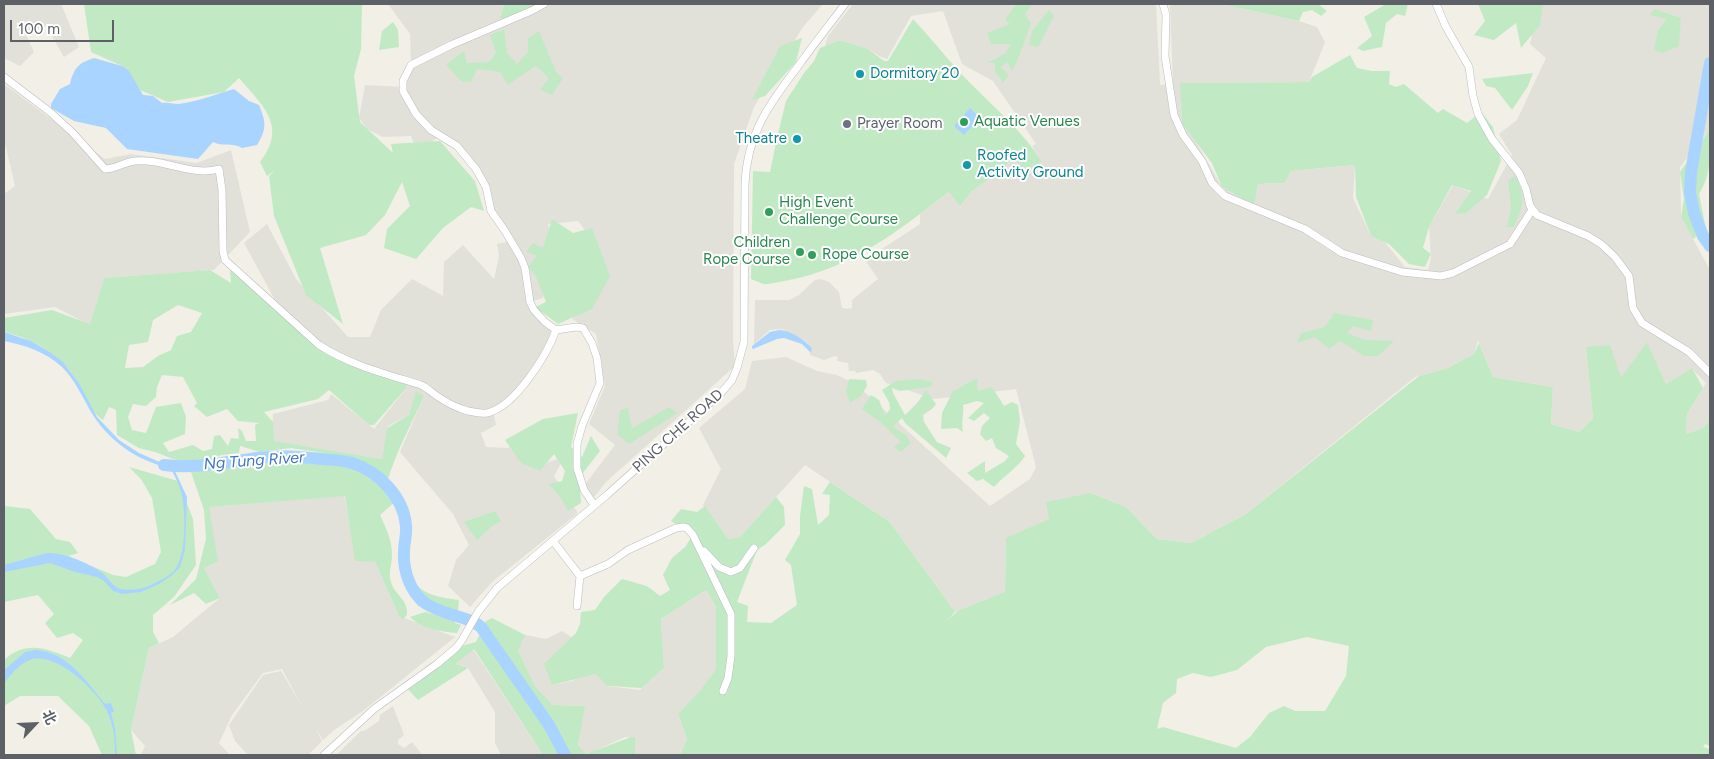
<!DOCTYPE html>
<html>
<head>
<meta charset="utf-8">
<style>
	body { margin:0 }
	#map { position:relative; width:1714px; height:759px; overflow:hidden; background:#f1efe6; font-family:Figtree,"Noto Sans SC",sans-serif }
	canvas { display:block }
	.frame { position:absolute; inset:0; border:5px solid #5d6167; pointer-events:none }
	.north { position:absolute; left:10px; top:699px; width:50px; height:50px; -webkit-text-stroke:4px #fff; paint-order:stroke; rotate:65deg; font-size:14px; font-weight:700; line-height:20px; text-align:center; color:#5d6167 }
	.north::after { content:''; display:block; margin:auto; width:18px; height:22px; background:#5d6167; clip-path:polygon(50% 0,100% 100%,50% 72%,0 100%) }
	.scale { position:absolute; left:10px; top:20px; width:104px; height:22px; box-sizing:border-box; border:2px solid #5d6167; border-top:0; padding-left:6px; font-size:15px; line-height:18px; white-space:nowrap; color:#5d6167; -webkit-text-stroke:4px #fff; paint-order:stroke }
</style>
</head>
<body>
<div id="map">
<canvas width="1714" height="759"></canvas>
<div class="frame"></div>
<div class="north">北</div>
<div class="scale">100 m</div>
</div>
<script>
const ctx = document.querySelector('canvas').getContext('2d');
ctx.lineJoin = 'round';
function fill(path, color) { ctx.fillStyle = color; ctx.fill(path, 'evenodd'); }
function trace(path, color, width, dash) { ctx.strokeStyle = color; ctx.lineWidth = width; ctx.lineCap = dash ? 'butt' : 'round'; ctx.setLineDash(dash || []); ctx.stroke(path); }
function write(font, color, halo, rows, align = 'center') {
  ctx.font = font + ' Figtree,sans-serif'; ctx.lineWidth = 4; ctx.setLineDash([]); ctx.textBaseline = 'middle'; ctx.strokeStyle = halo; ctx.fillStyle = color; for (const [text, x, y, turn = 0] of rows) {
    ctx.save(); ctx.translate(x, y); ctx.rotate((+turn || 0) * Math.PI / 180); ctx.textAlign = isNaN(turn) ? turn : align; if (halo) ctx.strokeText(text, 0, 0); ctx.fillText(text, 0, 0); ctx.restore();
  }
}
fill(new Path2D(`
	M4,4H61L79,47L64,57L46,26L26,35L34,52L20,66L4,58Z
	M388,4H504L500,16L512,19L538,7L537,4H823L803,27L754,107L734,164L733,340L735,366L606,482L591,501L583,487L615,445L589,424L605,386L596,334L572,319L606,281L594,242L578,221L548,224L553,251L543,298L530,302L534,316L551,330L543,358L512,399L493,411L496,425L481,433L486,447L508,448L518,442L538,466L565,456L554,476L578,513L492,582L470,607L448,586L456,560L469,545L453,514L400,452L424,396L409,415L388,426L382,459L272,441L273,414L328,400L331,394L374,429L407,387L322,347L275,300L244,243L267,224L296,279L348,337H370L381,310L412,279L443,296L444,262L463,245L494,279L499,256L497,244L511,241L491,211L487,191L459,148L441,136L426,145L414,144L411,136L383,137L367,129L359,118L365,85L403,87L411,66L410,34Z
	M853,4H1156L1160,85L1173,84L1170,4H1221L1299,21L1317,27L1325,42L1309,82L1181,83L1182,124L1196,142L1222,187L1253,204L1258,184L1285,183L1291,171L1355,165L1353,198L1371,236L1384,241L1405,267L1428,270L1431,258L1429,227L1453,185L1488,199L1512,155L1499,134L1517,120L1546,58L1530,44L1539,4H1710V129L1680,167L1681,217L1710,270V420L1703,428L1686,434L1687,414L1706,383L1692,369L1666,384L1647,343L1621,377L1586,347L1593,418L1579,432L1551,424L1553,387L1493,377L1478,340L1474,354L1448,368L1415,377L1246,514L1191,543L1157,539L1126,507L1091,493L1049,519L1006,539L1005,597L955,612L890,522L805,465L740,537L728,539L703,505L721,469L699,428L745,389L752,361L786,357L817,371L837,375L857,385L990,506L1030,479L1036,467L1016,389L934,399L886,383L880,374L873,370L856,373L855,371H849L848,363L837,361L838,357L835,356L824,360L810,355L812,348L805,341L782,329L770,330L754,344L755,300H789L799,295L815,280L821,279L829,282L839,292L842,308H845L846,309L852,308V300L878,279L865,260L920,224V214L949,192L961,205L972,191L1002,170L1014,158L1023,169L1042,162L1032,146L1036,144L993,81L962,64L943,11L911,16L887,59L881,57L868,49L840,40L825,46L828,36Z
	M4,84L105,159L131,154L197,163L231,150L250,232L214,270L104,278L90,325L55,307L4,314V194L15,186L4,139Z
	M344,494L356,559L375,562L399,616L455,637L363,711L334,730L323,740L316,729L322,741L308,755H248L235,741L229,725L263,675L281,671L303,708L282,669L263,673L232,715L219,743L230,755H141L145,746L131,730L149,648L173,637L220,598L204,568L217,561L208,507Z
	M706,590L716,607V669L693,702L678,714L687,739L680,755H635V738L625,737L586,755L578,745L584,706L553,705L535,686L518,650L521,634L546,639L562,631L573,638L552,685L572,681L581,677L597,674L607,686L640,690L664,668L661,619Z
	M473,649L543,755H501L495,743V712L468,668L456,664Z
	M393,706L404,735L398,740V744L404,748L412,742L421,753L420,755H336L361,731H364L379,721L380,715Z`), '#e1e1da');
fill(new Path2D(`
	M84,4H362L361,49L354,76L360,122L393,153L391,144L440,141L475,181L484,211L471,207L443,228L416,259L384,248L387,229L410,206L402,182L385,215L366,235L320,248L343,324L306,295L274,216L269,176L275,170L267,176L260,162C288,126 263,106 239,78L224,92L168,102L140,90L122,66L91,52Z
	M504,4H537L538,7L512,19L500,18Z
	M1016,4H1033L1025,14L1031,24C1024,40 1021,56 1012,71L1007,62L1001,67L1009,75L1003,83L995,71V63H987L1006,53L1011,44H991L987,33L1010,24L1005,20Z
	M1221,4H1318L1327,11L1321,16L1312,10L1303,12L1299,21Z
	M1386,4H1408L1405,16L1397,14L1386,23L1382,47L1363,51L1357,48L1372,36L1364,17Z
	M1478,4H1543L1540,25L1521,48L1516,23L1494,40L1474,35L1485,21Z
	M1654,9L1681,18L1679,46L1662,53L1654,50L1658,30L1667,19L1650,15Z
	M1049,10L1054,16L1038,47L1029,45L1032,31Z
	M913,19C933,40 951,64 972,85C996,109 1024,133 1042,162L1026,170L1023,169L1013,158L1002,170L972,191L960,206L949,192C907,224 865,258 813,274C798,279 783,281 768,284H763L751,279L753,171L770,172L777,138L786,101L804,73L814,61L820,48L840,40L868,49L884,61H888Z
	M393,22L398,30L399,47L379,50L382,31Z
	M504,29L507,53L517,64L528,52V38L539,31L556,72L563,78L552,95L540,90L549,78L536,66L508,85L500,72L477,69L471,82H462L446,65L464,51L467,63L490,62L496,52L490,35Z
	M802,38L796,62L765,96L752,100L780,46Z
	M1350,55L1357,68L1372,71H1390L1389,84L1396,87L1404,84L1438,113L1443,109L1467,123L1481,112L1493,127L1501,161L1487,195L1466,213L1455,214L1471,191L1452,185L1429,227L1423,248L1431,254L1425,267L1409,264L1389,244L1371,236L1356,197L1355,165L1291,171L1285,183L1258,184L1254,205L1222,187L1212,163L1182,124L1180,83L1309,82L1312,77Z
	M1533,73L1528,86L1512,110L1495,88L1486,86L1482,79Z
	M1710,129C1710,152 1712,174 1699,194L1706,229L1693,239L1681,217L1684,199L1680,172Z
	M1514,176L1518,178C1525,202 1524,204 1514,227H1507L1511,207L1508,181Z
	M552,219L573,233L592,228L610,276L592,309L558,324L535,307L546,302L536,276L528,267L537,256L526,252L533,243L543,248Z
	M237,266L329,351L405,380L407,387L374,425H369L329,390L318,399L264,412L273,422L274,441L382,459L387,428L409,415L416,391L424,396C412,423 397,450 388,479L369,464L325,453L291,448L260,452L240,446L239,453L221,455L204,461L188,462L173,459L155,452L139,448L117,435L116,410L109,407L103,420C91,413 87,398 80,386C65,357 35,339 4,332V318L52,310L90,324L104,278L210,270L231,283L230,270ZM178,305L202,313L191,332L177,336L171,350L158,356L143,367L125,368L129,345L148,342L153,320ZM162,375L183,377L197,403L194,406L207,417L227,409L238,421L259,423L255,425L256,441H246L242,431L238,428L239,439L231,438L228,446L220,435L214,436L212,449L203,451L193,445L169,452L163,443L185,434L186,417L181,403L156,407L146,433L132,430L128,417L133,404L146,406L156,397L157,387Z
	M1334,313L1373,320L1371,331L1353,326L1347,333L1365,340L1394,341L1378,356H1364L1340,341L1329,349L1315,337L1297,343L1301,333L1325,327Z
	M1647,342L1666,384L1692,368L1703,388L1687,414L1686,434L1703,428L1710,420V733L1708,737L1710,735V746L1705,744L1703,747L1710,749V755H680L687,739L678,714L700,691L716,669V607L706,590L661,619L664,668L642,688L607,686L596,674L552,685L544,664L576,633L580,624L581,612L595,610L604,597L622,579L647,586L660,596L670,590L663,575L672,558L685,547L693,535L671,521L681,509L697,512L705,506L728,539L740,537L776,497L784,507L785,525L766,544L757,550L737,602L748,606L747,622L771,623L797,605L791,565L785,560L800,534V516L804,486L812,489L818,525L829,515L830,495L822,494L830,482L890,522L955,612L946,621L958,611L1005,592L1006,538L1049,519L1046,502L1091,493L1126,507L1157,539L1191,543L1246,514L1419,376L1448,368L1474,354L1479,343L1493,377L1553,387L1551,424L1579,432L1593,418L1586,347L1610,345L1621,377ZM1307,637L1349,646L1346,676L1325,711H1295L1284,706L1269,713L1250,737L1236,748L1163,727L1157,729L1163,703L1176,693L1177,679L1193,673L1211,677L1237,670L1266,647Z
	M849,379L866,380L867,386L861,396L850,403L846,391Z
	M915,379L931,381L933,384L929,387L900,391L892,388L893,393L905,415L918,402L926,390L936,404L932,409L923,415L924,422L937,442L951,448L946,458L905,423L902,418L893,427L905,434L911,443L901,452L894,447L901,442L880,422L862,409L871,395L879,400L885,416L890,409L889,402L882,390L896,381Z
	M978,379L977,386L979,391L992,387L1004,406L1012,402L1018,405L1020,421L1016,444L1025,456C1019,466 1003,477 994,487L983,479L977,481L967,473L985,461V473L1005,461L1009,456L996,448L992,438L986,441L980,434L982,426L990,418L984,413L974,421L968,418L984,403L977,401L963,405C964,415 961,423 963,432L957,428L941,429L942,413L953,391C962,388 969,380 978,379Z
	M669,407L677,413L664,422L629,444L617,434L620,410L628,408L632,428Z
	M578,413L571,447L582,457L591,436L600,451L579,478L581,503L568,511L560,497L549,484L562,481L565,471L554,454L540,471L521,463L505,440L543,419Z
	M281,456C326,456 373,457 397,500L380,515C386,528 392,540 392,555C392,564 388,573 391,582C395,596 408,598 407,615L403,619L399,616L375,562L355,561L345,496L209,507L218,561L204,568L220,598L206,604L194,593L170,605L196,579L206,539L204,510L189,466H206Z
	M129,467L178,481L193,519L196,565L174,597L153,615V632L159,643L149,648L131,730L136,755H102L89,726L58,696H20L4,706V660C25,640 47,648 70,658L83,640L73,633L57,638L45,623L54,614L38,595L4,602V506L30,509L56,539L70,542L78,553L68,556L113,575L126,577L155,564L161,552L152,498L141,479Z
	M495,511L501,521L491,527L477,540L464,522Z
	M404,541L410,543C407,586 417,595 459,600L458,611L441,608L435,611L418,606L410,592L404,574L402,556Z
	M425,612L455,620V623L461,625L457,633C442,632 420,628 410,617Z
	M492,618L525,635L518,650L535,686L553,705L585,706L578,745L586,754L631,737H635V755H543L474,649L456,664L468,668L418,700L404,685L428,665L457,647L476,642L486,621Z`), '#c1eac4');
fill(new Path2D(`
	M94,58L122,66L129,71L143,95L153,96L162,103C168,102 173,104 178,104C197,102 216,94 234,89L249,101L259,105C266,122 267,129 257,145L242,148C233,142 223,147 213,142L198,159L127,149L106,128L74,121L51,108V104L60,89L70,84C74,68 78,63 94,58Z
	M970,108L980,118L964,135L954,126Z
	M780,330C792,331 804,340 812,348L811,353L802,344L784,338L777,339L753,349L752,348V346L770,332Z
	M4,332L31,341L50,352L63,362L79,383L97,417L119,440L139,453L157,461L180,466L173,467L187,497L185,550L180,567L171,576L159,584L141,592L122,594L113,591L104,581L97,577L75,572L50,563L4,572V565L47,553C63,552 88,563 101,572C108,577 112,587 121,589C134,591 144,589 155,583C161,580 169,576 174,571C187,556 186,510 181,492C179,483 174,475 170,467C161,467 150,462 141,458C121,448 103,432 91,412C82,396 75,380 62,367C46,352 25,345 4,341Z
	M35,650C67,651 87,682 105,704L111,703L114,711L111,713L115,728L117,755H115C115,741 114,727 108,713C99,692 55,650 30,660C19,664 11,675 4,683V670L25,652Z`), '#a8d4ff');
trace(new Path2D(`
	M1710,63L1691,172L1690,193L1694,213L1703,236L1710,246
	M164,465C196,469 226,462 258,458C280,455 300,457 322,459C332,460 342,460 352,463C378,471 404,497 406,526C407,534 404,543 404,552C403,570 410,592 425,603C439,613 458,615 474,622L481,627L549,725L565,755`), '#a8d4ff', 12);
const minor = new Path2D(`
	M544,4L531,11L451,45L411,65L403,81V91L416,114L431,130L457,146L476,169L486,187L491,211L505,231L521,258L525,268L530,302L534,310L545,322L556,330L576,327L583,328L592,343L597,358L600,383L582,426L577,444V468L584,490L594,505
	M1163,4L1166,15L1165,56L1174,115L1183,135L1202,161L1212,183L1225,196L1305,229L1342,253L1402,272L1441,276L1453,273L1510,244L1532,210
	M1436,4L1446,27L1469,67L1473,96L1478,114L1492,139L1519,173L1526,189L1530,206L1537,215L1588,236L1601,244L1615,257L1629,276L1633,308L1642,323L1689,352L1710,373
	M4,77L50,112L73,133L105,169C116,169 124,162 135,161C163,158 192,177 219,169L222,190L223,251L225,260L319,345C350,365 386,374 421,385C428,388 432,393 437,396C447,403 457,408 468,411C474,412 481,414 487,413C515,407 547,355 556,330
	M553,541L580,576L608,564L628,550L676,528L683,527L687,528L693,535L731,614V656L728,678L723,691
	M704,551L719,567L731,572L740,568L754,548
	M577,606L580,576
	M324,755L374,709L437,664L457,647L462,640L478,612L497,588L608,494L721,393L732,380L737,368L744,342L745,184C747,134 769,104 799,65C814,44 830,24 845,4`);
trace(minor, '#babdc2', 8);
trace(minor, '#fff', 7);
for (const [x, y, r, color] of [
	[860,74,5,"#0f9aa8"],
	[964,122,5,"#2e9e5b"],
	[847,124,5,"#6b7280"],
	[797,139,5,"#0f9aa8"],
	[967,165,5,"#0f9aa8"],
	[769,212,5,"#2e9e5b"],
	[800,252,5,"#2e9e5b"],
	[812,255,5,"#2e9e5b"]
]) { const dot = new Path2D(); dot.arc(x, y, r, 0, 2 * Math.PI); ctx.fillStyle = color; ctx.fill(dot); trace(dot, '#fff', 2); }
write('15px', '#0d838f', '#fff', [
	["Dormitory 20",870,74],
	["Theatre",787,139,"right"],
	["Roofed",977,156],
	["Activity Ground",977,173]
], 'left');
write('15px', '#27864d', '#fff', [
	["Aquatic Venues",974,122],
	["High Event",779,203],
	["Challenge Course",779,220],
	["Children",790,243,"right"],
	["Rope Course",790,260,"right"],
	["Rope Course",822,255]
], 'left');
write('15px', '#5b616d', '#fff', [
	["Prayer Room",857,124]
], 'left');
write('15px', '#5d6167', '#fff', [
	["PING CHE ROAD",678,431,-42]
]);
write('italic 16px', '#3f77c3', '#fff', [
	["Ng Tung River",254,461,-4]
]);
</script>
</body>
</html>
